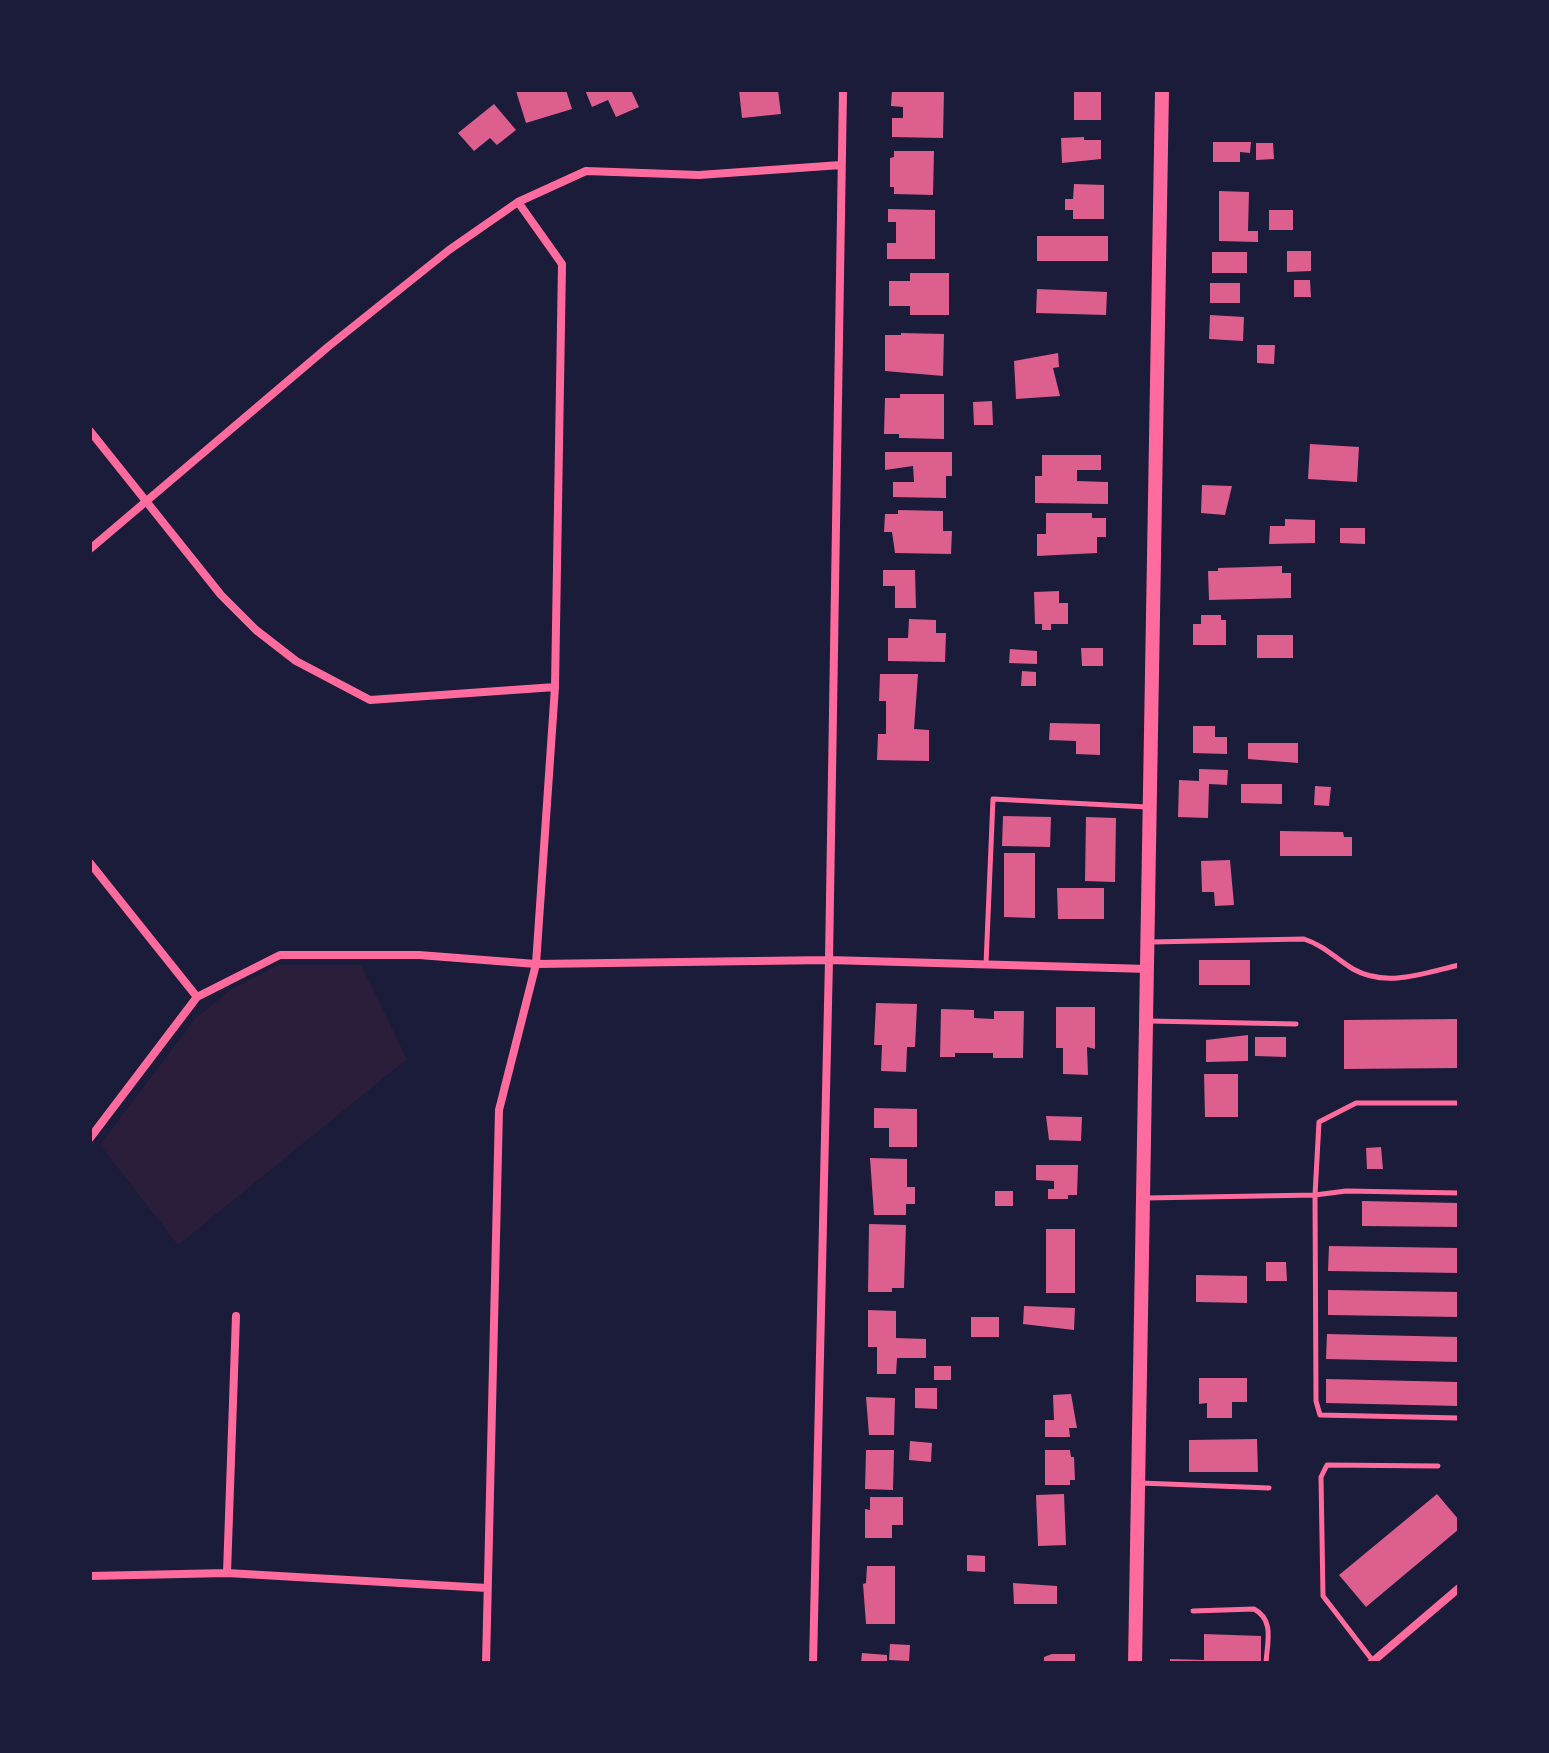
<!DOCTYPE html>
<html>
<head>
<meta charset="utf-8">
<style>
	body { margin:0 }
	#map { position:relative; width:1549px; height:1753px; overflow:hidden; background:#1b1b3a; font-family:Literata,serif }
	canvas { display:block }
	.frame { position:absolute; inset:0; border:92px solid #1b1b3a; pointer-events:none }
</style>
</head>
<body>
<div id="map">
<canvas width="1549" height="1753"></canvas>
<div class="frame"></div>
</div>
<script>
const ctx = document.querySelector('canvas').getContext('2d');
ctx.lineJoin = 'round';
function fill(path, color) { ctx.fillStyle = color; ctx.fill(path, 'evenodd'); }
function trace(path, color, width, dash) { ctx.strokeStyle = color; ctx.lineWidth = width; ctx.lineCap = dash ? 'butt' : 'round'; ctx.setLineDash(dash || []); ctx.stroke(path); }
fill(new Path2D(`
	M279,965H361L407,1059L178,1245L100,1145L195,1019L230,990Z`), '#2a1e3b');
fill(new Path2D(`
	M519,90H566L572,109L526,123L516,91Z
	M585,90H631L639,107L616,117L608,100L592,107Z
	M739,90H778L781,114L742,118Z
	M892,90H944L943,138L892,137V118H903V107L891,106Z
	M1074,90H1101V120H1074Z
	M494,104L516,130L497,145L490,138L474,151L458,133Z
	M1084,137V140H1101V159L1062,163L1061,138Z
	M1213,142H1251L1250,153L1240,152V162H1213Z
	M1256,143H1273L1274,159L1256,160Z
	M894,151H934L933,195L894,194V187H890V158L894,157Z
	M1074,184L1104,185V219H1073V210H1065V199H1073Z
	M1219,191L1249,192L1248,231H1258V242L1219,241Z
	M888,209L935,210V259H887V243H896V222H888Z
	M1269,210H1293V230H1269Z
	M1037,236H1108V261H1037Z
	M1287,251H1311V271L1287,272Z
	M1212,252H1247V273H1212Z
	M910,273H949V315H910V306H889V281H910Z
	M1294,280H1310L1311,297H1294Z
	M1210,283H1240V303H1210Z
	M1037,289L1107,292L1106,315L1036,313Z
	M1210,315L1244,317L1243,341L1209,339Z
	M901,333L944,334L943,376L885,371V335H901Z
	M1257,345H1275L1274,364L1257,363Z
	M1058,353L1059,367L1053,368L1060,396L1016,399L1014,361Z
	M900,394H944V439L899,438V434H884L885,398H900Z
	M992,401L993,425H974L973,402Z
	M1310,444L1359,447L1357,482L1308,479Z
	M885,452H952V476H946V498L893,497V482H914L913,466L885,470Z
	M1042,455H1101V470H1077V481L1108,482V504L1035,503V476H1042Z
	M1202,485L1232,486L1225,515L1201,513Z
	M898,510L943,511V531H952L951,554L895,553L892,532H884L885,514H898Z
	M1046,513H1092V518H1106V537H1097V553L1037,556V534H1046Z
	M1285,519L1315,520V543L1269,544L1270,526H1285Z
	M1340,528H1365V544L1340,543Z
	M1282,566V573H1291V598L1209,600L1208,571H1218V568Z
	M883,570H915L916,608H895V586H883Z
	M1059,591V603H1068V624H1051V630H1042V624H1035L1034,592Z
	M1201,615H1221V620H1226V645H1193V624H1201Z
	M909,619L936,620V633H946L945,662L888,661V638H908Z
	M1257,635H1293V658H1257Z
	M1081,648H1103V666H1082Z
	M1010,649L1037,651V664L1009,663Z
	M1022,671L1036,672V686H1021Z
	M880,674H918L914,729L929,730V761L877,760L878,734H886V701H879Z
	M1050,723L1100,724V755L1076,754V741L1049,740Z
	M1193,726H1215V737H1227V754L1193,753Z
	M1248,743H1298V763L1248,759Z
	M1199,769L1228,770L1227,785L1209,784L1208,818L1178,817L1179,780L1199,781Z
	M1241,784H1282V804L1241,803Z
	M1315,786L1331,787L1329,806L1314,805Z
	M1003,816L1051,817L1050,847L1002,846Z
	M1086,817L1116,818L1115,882L1085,881Z
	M1280,831L1343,832L1344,837H1352V856H1280Z
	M1004,853H1035V918L1004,917Z
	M1230,860L1234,905L1215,906L1214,892H1202L1201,861Z
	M1057,888H1104V919H1058Z
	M1199,960H1250V985H1199Z
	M876,1003L917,1004L915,1047H907L906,1072L881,1071L882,1045H874Z
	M1056,1007H1095V1049L1087,1047L1088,1075L1063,1074V1048H1056Z
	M941,1009L974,1010V1018L994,1019V1011H1024L1023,1058H993V1053H955V1057H940Z
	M1459,1019V1068L1344,1069V1020Z
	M1248,1035V1061L1206,1062V1040Z
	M1255,1037H1286V1057L1255,1056Z
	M1204,1074H1238V1117H1205Z
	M874,1108L917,1109V1147H889V1128H874Z
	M1046,1116L1082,1117L1081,1141L1049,1140Z
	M1381,1147L1383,1169H1367L1366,1148Z
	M870,1158L907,1159V1187H915V1204H906V1215H874Z
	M1036,1165H1078L1077,1195H1068V1199H1048V1189H1054V1181L1036,1180Z
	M995,1191H1013V1206H995Z
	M1362,1201L1459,1203V1227L1362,1226Z
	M869,1224L906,1225L904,1288H892V1292H868Z
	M1046,1229H1075V1293H1046Z
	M1329,1246L1459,1248V1273L1328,1271Z
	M1266,1262H1286L1287,1281H1266Z
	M1196,1275L1247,1276V1303L1196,1302Z
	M1328,1290L1459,1292V1317L1328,1315Z
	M1024,1306L1075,1308L1074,1330L1023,1324Z
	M868,1310L896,1311V1338L926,1339V1358H897L896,1374H877V1347H868Z
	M971,1317H999V1337H971Z
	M1327,1334L1459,1337V1362L1326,1359Z
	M934,1366H951V1380H934Z
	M1199,1378H1247V1402H1232V1418H1207V1403L1199,1404Z
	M1326,1379L1459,1382V1406L1326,1403Z
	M915,1388H937V1409L915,1408Z
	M1071,1394L1077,1428H1069L1070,1437H1045V1420H1054L1053,1395Z
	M866,1397L895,1398L894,1435H869Z
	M1257,1439L1258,1472H1189V1440Z
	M910,1441L932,1443L931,1462L909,1460Z
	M866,1450H894L893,1490L865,1489Z
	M1045,1450H1070L1071,1457H1074L1075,1480H1070V1485H1045Z
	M1064,1494L1066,1545L1038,1546L1036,1495Z
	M1437,1494L1459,1520V1529L1366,1607L1339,1575Z
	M870,1497H903V1525H892V1538H865V1509L870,1510Z
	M967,1555L985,1556V1572L967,1571Z
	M867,1566H895V1624H866L863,1584L866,1583Z
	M1013,1583L1057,1586V1604H1014Z
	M1204,1634L1261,1636V1663H1170V1659L1204,1660Z
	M890,1644L910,1645L909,1661L889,1660Z
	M862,1653L887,1655V1663H861Z
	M1052,1654H1075V1663H1044V1657Z`), '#dd5f8e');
trace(new Path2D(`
	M1150,942L1304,939C1325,946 1335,958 1353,969C1386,988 1425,973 1459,965
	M986,964L993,799L1147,807
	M1149,1021L1296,1024
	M1459,1193L1346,1191L1315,1195L1316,1401L1320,1415L1459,1418
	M1145,1198L1315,1195L1319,1122L1356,1103H1459
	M1140,1483L1269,1488
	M1193,1611L1254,1609C1275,1620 1267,1643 1266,1663
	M1373,1661L1323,1596L1321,1477L1327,1465L1438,1466`), '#ff6b9d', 5);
trace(new Path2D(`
	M90,431L221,595L256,630L296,661L370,700L555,687
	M90,549L329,346L449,250L518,202L586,171L699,175L841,165
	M90,863L197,997
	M90,1138L197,997L280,955H419L536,964L829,960L1148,969
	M227,1573L236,1316
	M90,1576L227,1573L487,1588
	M486,1663L499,1110L536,964L555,687L562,264L518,202
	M813,1663L829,960L843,90
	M1371,1663L1459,1588`), '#ff6b9d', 8);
trace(new Path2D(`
	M1135,1663L1162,90`), '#ff6b9d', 14);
</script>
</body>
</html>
